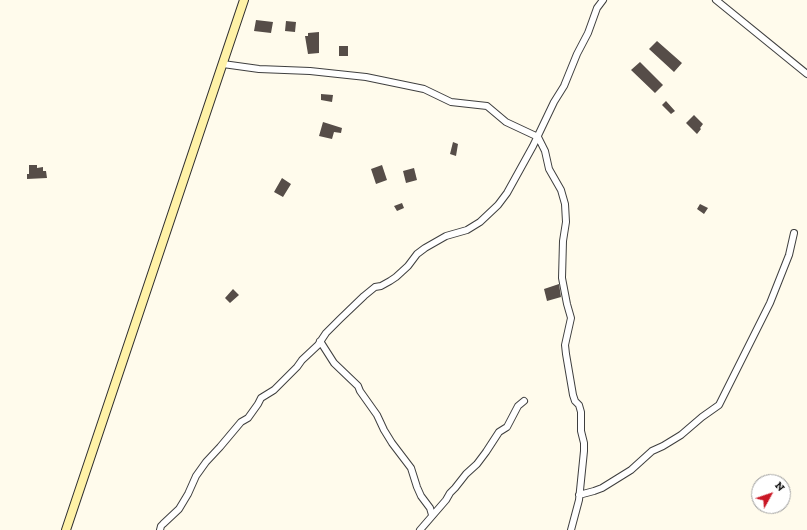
<!DOCTYPE html>
<html>
<head>
<meta charset="utf-8">
<style>
	body { margin:0 }
	#map { position:relative; width:807px; height:530px; overflow:hidden; background:#fffbec; font-family:"Zilla Slab",serif }
	canvas { display:block }
	.north { position:absolute; left:751px; top:474px; width:40px; height:40px; box-sizing:border-box; background:#fff; border:1px solid #9e9e9e; border-radius:50%; rotate:50deg; font-size:11px; font-weight:700; line-height:16px; text-align:center; color:#0c0c0c }
	.north::after { content:''; display:block; margin:auto; width:14px; height:18px; background:#ca1725; clip-path:polygon(50% 0,100% 100%,50% 72%,0 100%) }
</style>
</head>
<body>
<div id="map">
<canvas width="807" height="530"></canvas>
<div class="north">N</div>
</div>
<script>
const ctx = document.querySelector('canvas').getContext('2d');
ctx.lineJoin = 'round';
function fill(path, color) { ctx.fillStyle = color; ctx.fill(path, 'evenodd'); }
function trace(path, color, width, dash) { ctx.strokeStyle = color; ctx.lineWidth = width; ctx.lineCap = dash ? 'butt' : 'round'; ctx.setLineDash(dash || []); ctx.stroke(path); }
fill(new Path2D(`
	M256,20L273,22L271,33L254,31Z
	M286,21L296,22L295,32L285,31Z
	M319,32V53L308,54L305,36H308V33Z
	M657,41L682,63L674,72L649,49Z
	M339,46H348V56H339Z
	M640,62L663,85L655,93L631,70Z
	M321,94L333,95L332,102L321,100Z
	M666,101L675,111L671,114L662,105Z
	M694,115L703,124L700,128L701,129L697,134L686,123Z
	M323,122L342,128L341,133L334,132L332,139L319,136Z
	M453,142L458,144L456,156L450,154Z
	M29,165H37V168L43,167V171H46L47,178L27,179V174H29Z
	M382,165L387,180L376,184L371,169Z
	M414,168L417,180L406,183L403,171Z
	M282,178L291,184L283,197L274,192Z
	M402,203L404,208L397,211L394,206Z
	M700,204L708,208L704,214L697,209Z
	M559,284L561,297L547,301L544,289Z
	M233,289L239,295L230,303L225,298Z`), '#564d48');
const street = new Path2D(`
	M716,0L807,74
	M223,64L259,69L310,71L366,77L424,89L451,102L487,106L506,122L538,137L545,151L549,169L561,190L565,204L566,222L563,241L562,278L567,304L571,318L565,345L566,354L573,395L575,401L579,405L581,412V431L584,443V451L579,500L571,530
	M320,341L334,363L358,386L360,391L377,415L384,430L392,443L411,468L417,487L421,496L430,508L432,515
	M579,495L594,491L602,488L631,470L652,451L663,446L681,435L702,417L719,405L770,303L789,255L794,233
	M160,530L161,526L163,524L179,509L188,494L196,476L206,462L220,447L241,422L248,418L258,404L261,398L274,390L297,367L302,360L318,345L326,333L340,319L364,296L375,287L381,286L390,281L396,277L408,266L417,254L425,248L446,236L467,230L480,222L498,205L507,193L533,146L554,102L564,86L577,54L588,33L597,8L603,0
	M420,530L446,500L450,493L455,488L466,474L477,464L486,452L499,432L507,427L518,406L524,401`);
const secondary = new Path2D(`
	M66,530L244,0`);
trace(street, '#3f3f3f', 8);
trace(secondary, '#2e2e2e', 10);
trace(street, '#fff', 6);
trace(secondary, '#fff2a7', 8);
</script>
</body>
</html>
